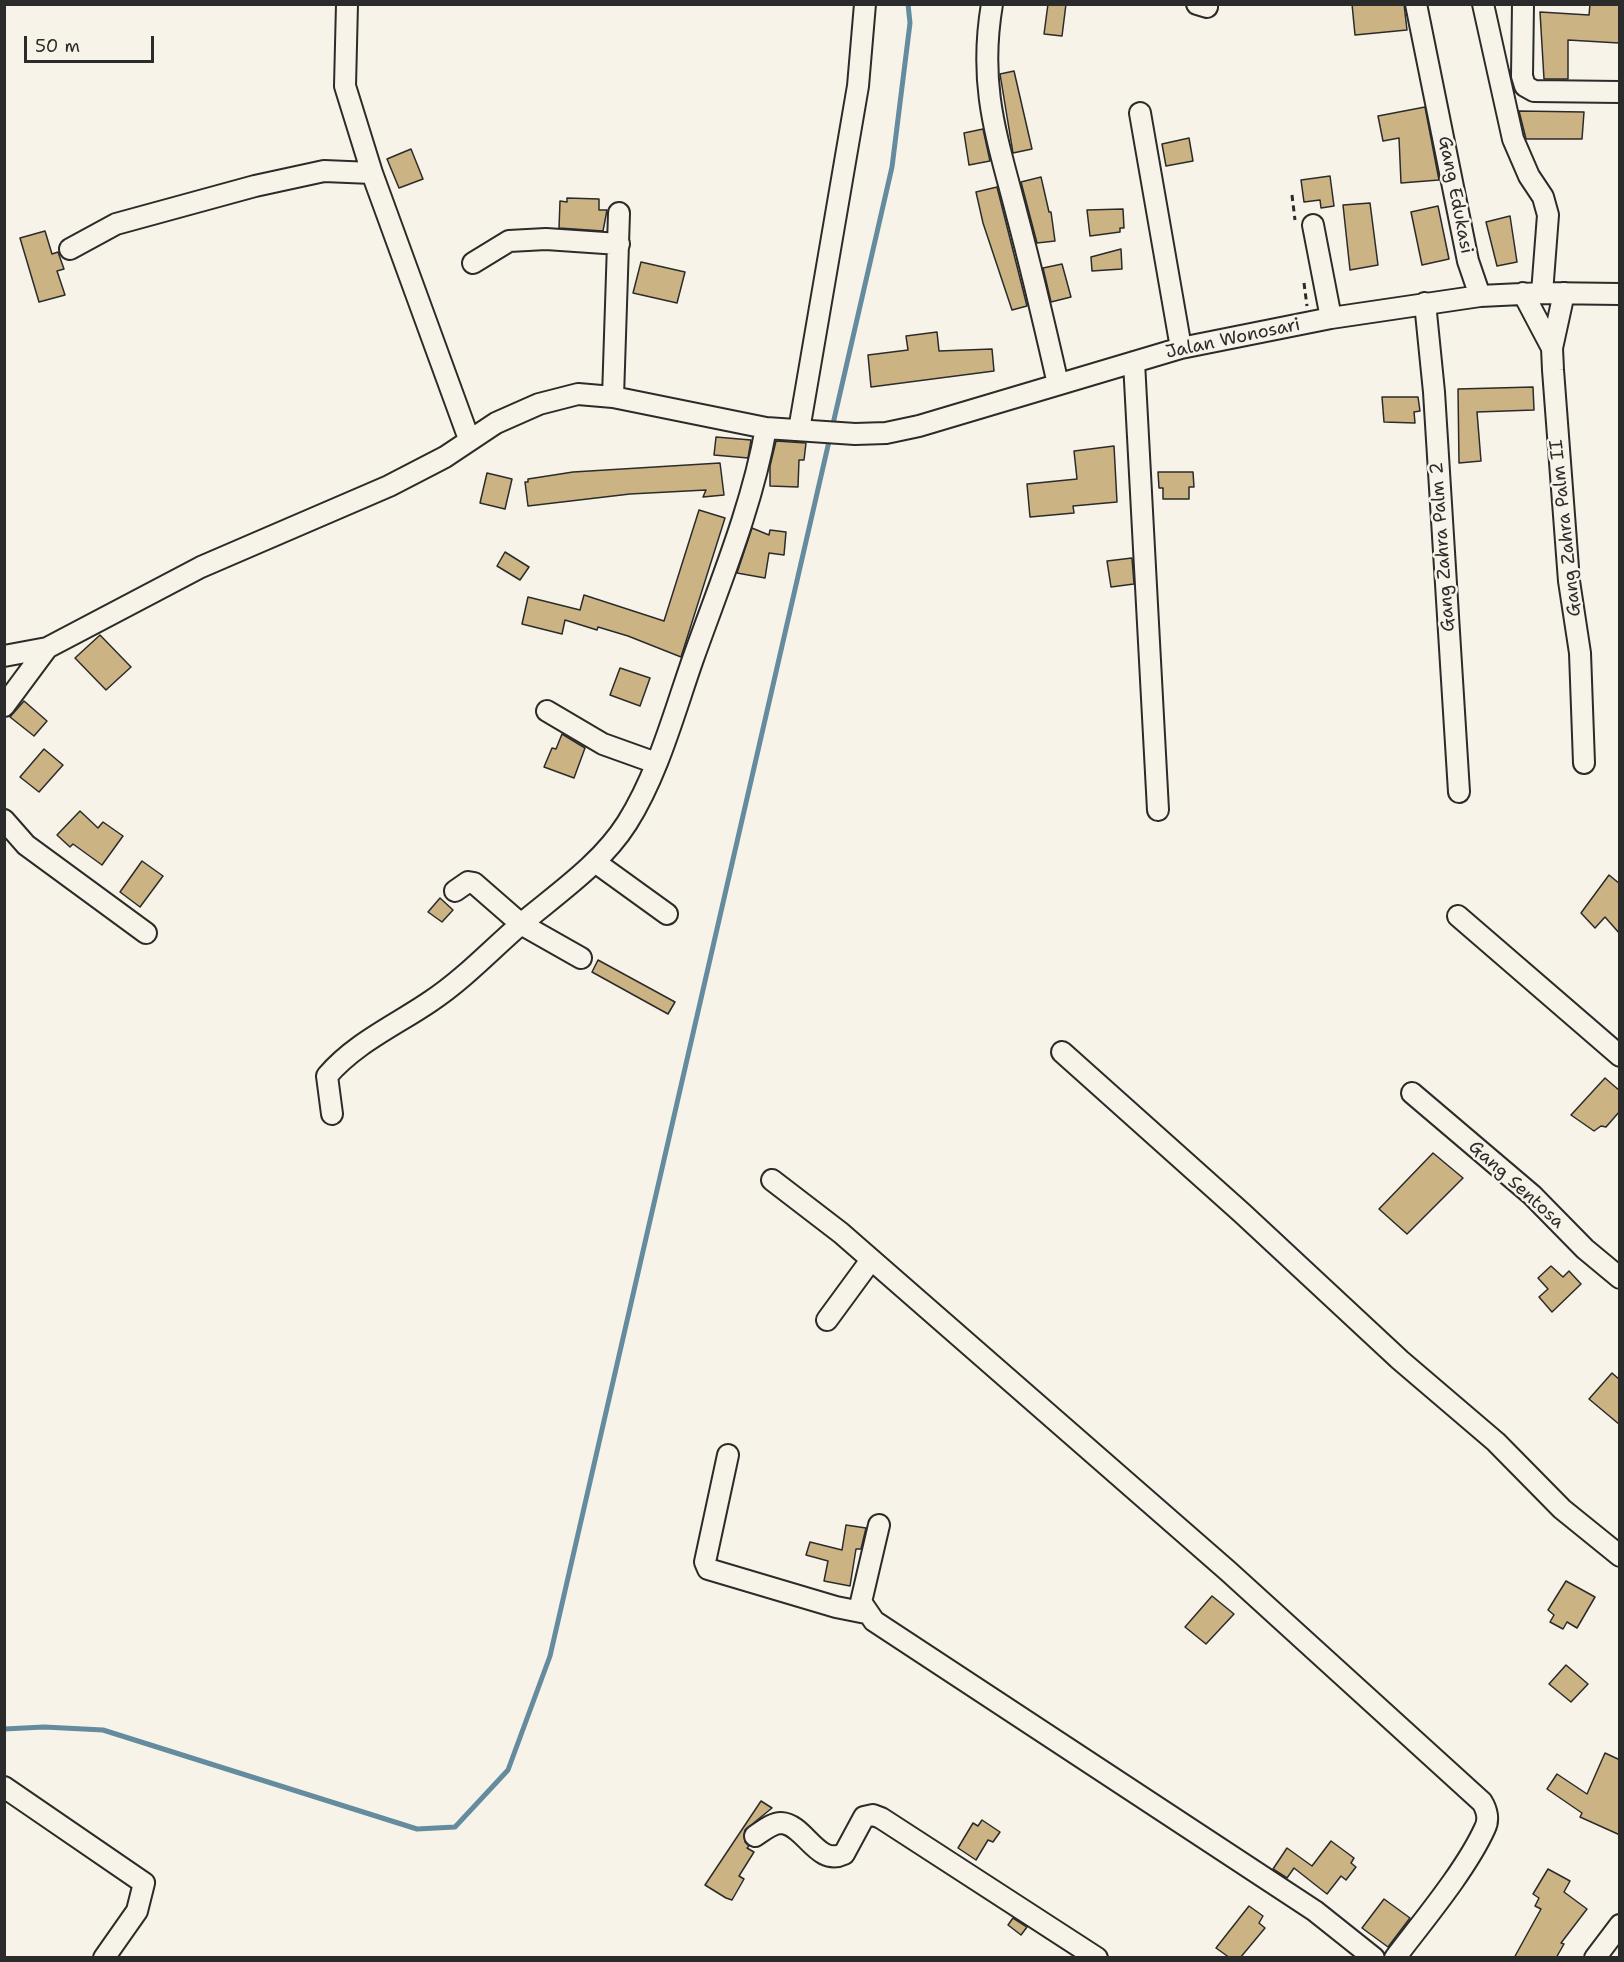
<!DOCTYPE html>
<html>
<head>
<meta charset="utf-8">
<style>
	body { margin:0 }
	#map { position:relative; width:1624px; height:1962px; overflow:hidden; background:#f7f3e8; font-family:"Shantell Sans",sans-serif }
	canvas { display:block }
	.frame { position:absolute; inset:0; border:6px solid #2b2b2b; pointer-events:none }
	.scale { position:absolute; left:24px; top:36px; width:130px; height:27px; box-sizing:border-box; border:3px solid #2b2b2b; border-top:0; padding-left:8px; font-size:18px; line-height:21px; white-space:nowrap; color:#2b2b2b; -webkit-text-stroke:4px #f7f3e8; paint-order:stroke }
</style>
</head>
<body>
<div id="map">
<canvas width="1624" height="1962"></canvas>
<div class="frame"></div>
<div class="scale">50 m</div>
</div>
<script>
const ctx = document.querySelector('canvas').getContext('2d');
ctx.lineJoin = 'round';
function trace(path, color, width, dash) { ctx.strokeStyle = color; ctx.lineWidth = width; ctx.lineCap = dash ? 'butt' : 'round'; ctx.setLineDash(dash || []); ctx.stroke(path); }
function fill(path, color) { ctx.fillStyle = color; ctx.fill(path, 'evenodd'); }
function write(font, color, halo, rows, align = 'center') {
  ctx.font = font + ' "Shantell Sans",sans-serif'; ctx.lineWidth = 5; ctx.setLineDash([]); ctx.textBaseline = 'middle'; ctx.strokeStyle = halo; ctx.fillStyle = color; for (const [text, x, y, turn = 0] of rows) {
    ctx.save(); ctx.translate(x, y); ctx.rotate((+turn || 0) * Math.PI / 180); ctx.textAlign = isNaN(turn) ? turn : align; if (halo) ctx.strokeText(text, 0, 0); ctx.fillText(text, 0, 0); ctx.restore();
  }
}
trace(new Path2D(`
	M4,1729L44,1727L103,1730L417,1829L455,1827L508,1770L550,1656L892,167L910,23L908,4`), '#658b9f', 5);
const building = new Path2D(`
	M1048,4H1066L1062,36L1044,34Z
	M1352,4H1404L1407,30L1355,35Z
	M1590,4H1620L1619,43L1568,40V79H1544L1540,12L1589,15Z
	M1014,71L1032,149L1013,153L1000,74Z
	M1425,107L1439,180L1401,183L1399,138L1383,141L1378,116Z
	M1519,111L1584,112L1582,139H1526Z
	M983,129L990,161L969,165L964,133Z
	M1189,138L1193,161L1166,166L1162,144Z
	M411,149L423,179L399,188L387,159Z
	M1330,176L1334,206L1321,208L1320,200L1304,202L1301,180Z
	M1041,177L1049,212H1051L1055,241L1037,243L1021,182Z
	M997,187L1027,306L1012,310L983,223L976,192Z
	M567,198L599,199V210H607L603,231L559,228L560,201L567,202Z
	M1370,203L1378,265L1350,270L1343,205Z
	M1438,206L1449,259L1422,265L1411,212Z
	M1123,209L1124,228H1120V232L1090,236L1087,210Z
	M1510,216L1517,262L1497,266L1486,222Z
	M45,231L52,254L58,252L64,269L57,271L65,295L39,302L20,238Z
	M1121,249L1122,269L1092,271L1091,257Z
	M641,262L685,272L677,303L633,293Z
	M1062,264L1071,297L1051,302L1043,268Z
	M937,332L939,351L992,349L994,371L871,387L868,355L908,350L906,336Z
	M1533,387L1534,410L1477,412L1481,461L1459,463L1458,389Z
	M1382,397H1418L1420,411L1414,412L1415,423L1384,422Z
	M716,437L751,440L748,458L714,455Z
	M776,441L806,443L804,460H799L798,487L770,486V466Z
	M1114,446L1117,502L1073,506L1074,513L1030,517L1027,484L1077,479L1074,451Z
	M720,463L724,495L703,497L706,490L630,494L528,506L525,482H528V479L573,472Z
	M1158,472H1193L1194,487H1189V499H1163V488H1159Z
	M487,473L512,479L505,509L480,503Z
	M699,510L725,518L681,657L628,636L598,627L597,630L565,620L562,634L522,624L528,597L580,610L584,595L664,621Z
	M752,528L769,535L770,530L786,532L784,555L769,553L765,578L737,573Z
	M505,552L529,567L520,580L497,566Z
	M1132,558L1134,584L1111,587L1107,561Z
	M100,635L131,667L106,690L75,658Z
	M620,668L650,678L640,706L610,695Z
	M24,701L47,721L34,736L10,717Z
	M562,734L585,748L574,778L544,767L552,748L556,749Z
	M44,749L63,765L39,792L20,777Z
	M80,811L98,828L103,822L123,836L102,865L73,844L70,847L57,835Z
	M142,861L163,876L140,907L120,892Z
	M1609,875L1620,884V934L1605,917L1595,928L1581,913Z
	M440,898L453,910L442,922L428,912Z
	M598,960L675,1002L668,1014L592,972Z
	M1605,1078L1620,1091V1111L1606,1127L1601,1126L1594,1131L1571,1115Z
	M1433,1153L1463,1178L1407,1234L1379,1209Z
	M1551,1266L1563,1277L1569,1271L1581,1284L1552,1312L1539,1297L1548,1289L1538,1278Z
	M1612,1373L1620,1380V1425L1589,1399Z
	M846,1525L866,1528L861,1549H856L850,1586L824,1581L828,1561L806,1555L810,1542L842,1550Z
	M1566,1581L1595,1597L1577,1628L1567,1622L1563,1629L1550,1622L1554,1615L1548,1610Z
	M1212,1596L1234,1614L1206,1644L1185,1627Z
	M1566,1665L1588,1684L1571,1702L1549,1684Z
	M1605,1753L1620,1760V1835L1580,1817L1582,1813L1547,1789L1557,1774L1587,1794Z
	M761,1801L772,1808L745,1830V1842L749,1846L747,1848L754,1852L739,1876L744,1879L732,1900L726,1898L705,1885Z
	M982,1820L1000,1832L993,1842L988,1840L976,1860L958,1848L973,1823L978,1826Z
	M1331,1841L1354,1858L1351,1863L1356,1867L1346,1880L1341,1876L1327,1894L1294,1868L1287,1878L1273,1869L1287,1848L1312,1866Z
	M1548,1869L1570,1881L1564,1892L1587,1909L1561,1943L1564,1944L1556,1958H1514L1541,1909L1535,1906L1539,1898L1533,1894Z
	M1384,1899L1410,1918L1388,1947L1362,1928Z
	M1249,1906L1263,1916L1259,1923L1265,1928L1240,1958H1230L1216,1948Z
	M1013,1918L1027,1927L1021,1935L1008,1925Z`);
fill(building, '#ccb383');
trace(building, '#2b2b2b', 1.5);
const minor = new Path2D(`
	M347,4L345,86L372,173
	M992,4C978,87 997,137 1017,215C1032,271 1045,327 1058,384
	M1197,4L1207,7
	M1416,4L1468,261L1480,296
	M1483,4L1513,139L1529,176L1543,197L1548,215L1542,293
	M1523,4L1522,76L1525,86L1534,91L1620,92
	M1140,113L1181,348
	M1313,225L1331,318
	M70,249L116,224L255,186L324,171L372,173L469,439
	M473,263L509,241L546,239L619,244
	M1523,293L1552,348
	M1564,293L1552,348L1553,370L1569,581L1580,653L1584,763
	M1425,303L1434,392L1459,792
	M1134,362L1158,810
	M613,397L619,213
	M799,430L858,86L865,4
	M4,656L47,648L201,567L389,486L445,457L496,423L539,404L578,394L613,397L766,428L855,434L886,433L919,426L1181,348L1331,318L1480,296L1542,293L1620,294
	M4,706L47,648
	M547,711L603,744L656,763
	M4,820L26,845L146,933
	M595,862L667,914
	M1458,916L1620,1056
	M581,958L521,924C558,893 601,864 627,823C658,774 674,713 693,659C720,583 752,507 766,428
	M1062,1052L1242,1213L1400,1360L1496,1442L1562,1509L1620,1556
	M1412,1093L1532,1195L1585,1249L1620,1278
	M332,1114L327,1076C355,1043 396,1025 431,1001C463,980 492,949 521,924L474,883L468,882L455,891
	M772,1180L841,1233L1228,1571L1482,1802C1487,1810 1489,1820 1485,1828C1466,1870 1423,1921 1395,1958
	M827,1320L871,1260
	M728,1455L705,1562L708,1569L836,1607L866,1613
	M879,1525L861,1602L874,1621L1315,1911L1374,1958
	M4,1787L144,1883L137,1911L104,1958
	M755,1836C763,1831 772,1823 781,1823C805,1824 817,1867 844,1854L864,1817L873,1815L881,1818L1097,1958
	M1595,1958L1620,1925`);
trace(minor, '#2b2b2b', 24);
trace(new Path2D(`
	M1292,195L1295,220
	M1304,283L1307,306`), '#2b2b2b', 3, [6, 4.5]);
trace(minor, '#f7f3e8', 20);
write('18px', '#2b2b2b', '#f7f3e8', [
	["Gang Edukasi",1455,195,79],
	["Jalan Wonosari",1233,339,-12],
	["Gang Zahra Palm II",1566,528,-96],
	["Gang Zahra Palm 2",1443,547,-94],
	["Gang Sentosa",1516,1185,42]
]);
</script>
</body>
</html>
